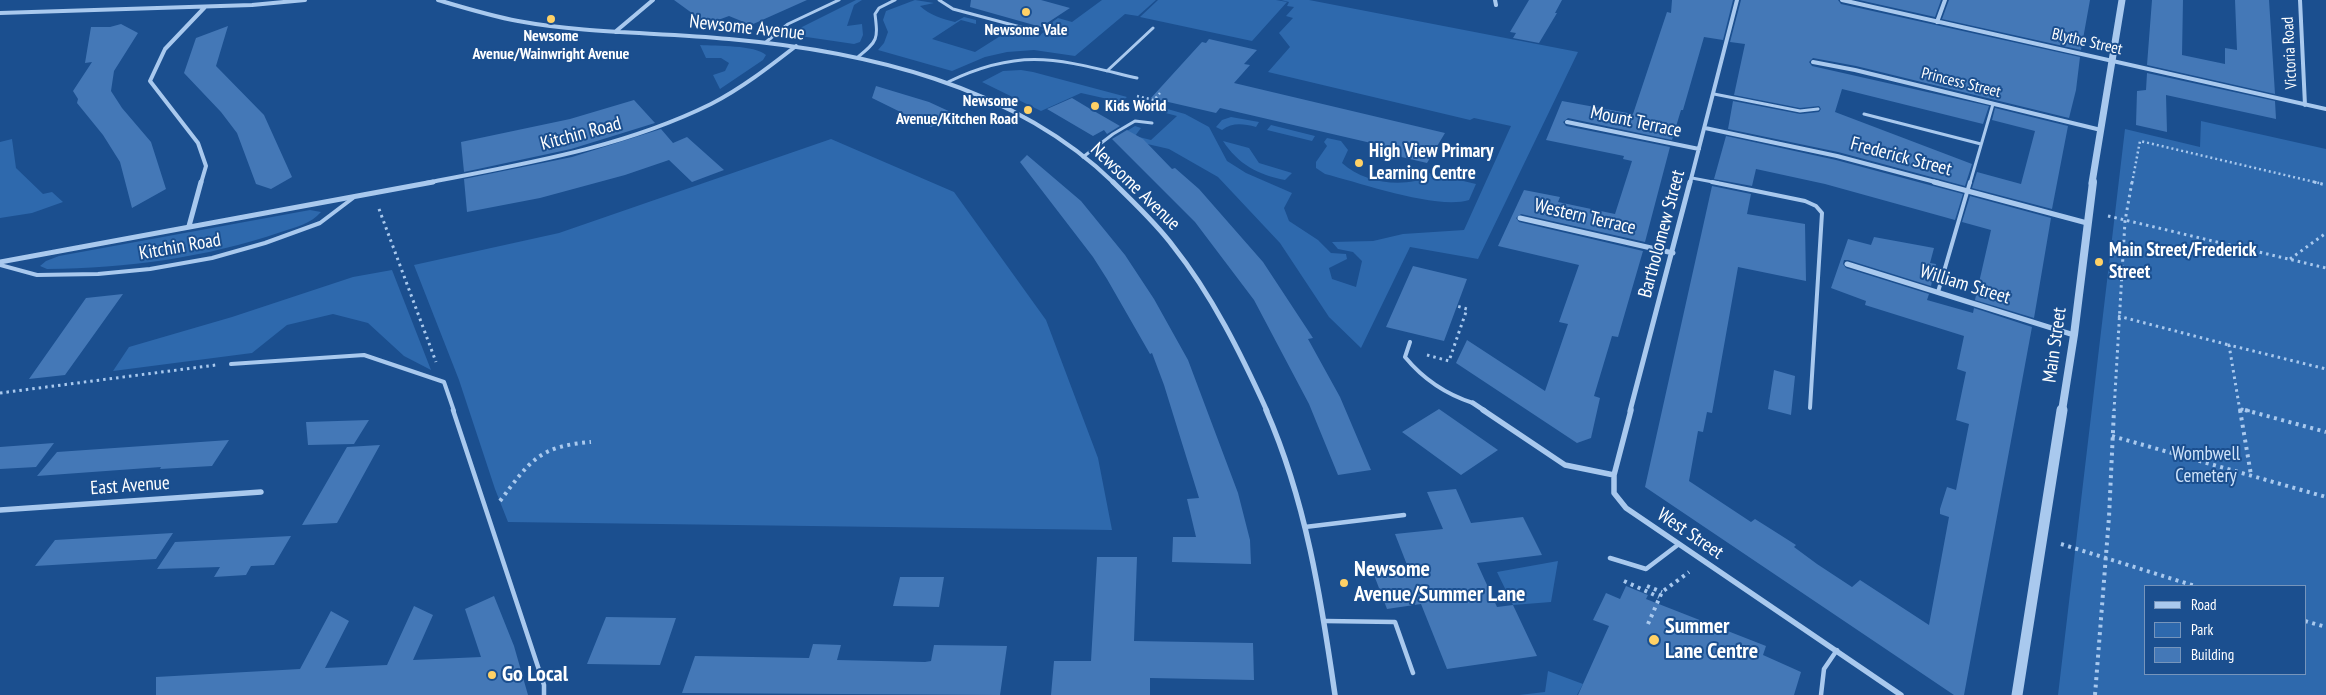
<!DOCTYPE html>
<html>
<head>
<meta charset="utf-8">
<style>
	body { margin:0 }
	#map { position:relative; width:2326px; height:695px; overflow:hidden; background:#1b4f8f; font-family:"PT Sans Narrow",sans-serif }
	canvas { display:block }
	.legend { position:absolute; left:2144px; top:585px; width:162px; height:90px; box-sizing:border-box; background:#1b4f8f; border:1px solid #7695bc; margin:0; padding:6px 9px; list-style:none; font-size:15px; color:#fff }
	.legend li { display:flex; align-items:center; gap:10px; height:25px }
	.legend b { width:25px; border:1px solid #7695bc }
</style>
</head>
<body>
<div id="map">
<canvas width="2326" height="695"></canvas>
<ul class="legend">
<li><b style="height:6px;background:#a9c9ee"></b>Road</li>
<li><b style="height:14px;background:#2e69ad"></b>Park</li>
<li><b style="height:14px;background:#4478b7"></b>Building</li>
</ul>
</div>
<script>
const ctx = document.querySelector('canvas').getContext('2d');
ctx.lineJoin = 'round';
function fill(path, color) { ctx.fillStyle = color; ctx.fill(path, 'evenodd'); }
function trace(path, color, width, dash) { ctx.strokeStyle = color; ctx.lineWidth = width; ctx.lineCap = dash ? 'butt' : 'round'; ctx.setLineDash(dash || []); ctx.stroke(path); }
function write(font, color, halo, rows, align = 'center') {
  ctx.font = font + ' "PT Sans Narrow",sans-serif'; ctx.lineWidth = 4; ctx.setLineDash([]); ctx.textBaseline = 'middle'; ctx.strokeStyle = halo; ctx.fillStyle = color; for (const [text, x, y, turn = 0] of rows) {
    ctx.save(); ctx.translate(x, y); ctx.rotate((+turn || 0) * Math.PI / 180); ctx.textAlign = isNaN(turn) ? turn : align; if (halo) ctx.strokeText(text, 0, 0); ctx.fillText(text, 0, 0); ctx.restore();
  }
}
fill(new Path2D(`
	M856,0H862L854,5L847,26L862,24L863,35L860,42L854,44L793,35L802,27Z
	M915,0L934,3L920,6C930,15 942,19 955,22L964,17L976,20V24L961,20L932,39L975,52L1005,33L993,29L1002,27L1039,36L1045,31L1041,30L1058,18L1072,22L1102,0H1156L1138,16L1125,14L1075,56L1034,50L1007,52L985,57L952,71L878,50L884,43L888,32L883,20L886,11Z
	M1158,0H1276L1287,2L1252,41L1140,17Z
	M1281,0H1309L1578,52L1478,259L1410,247L1361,348L1329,317L1280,243L1218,177L1169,149L1117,137L1135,126L1141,128L1135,136L1151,140L1177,116L1139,106L1143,102L1185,114L1209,127L1227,161L1246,173L1292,193L1284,208L1289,221L1318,240L1331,253L1346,254L1347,259L1329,268L1332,279L1356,287L1362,261L1353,252L1338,249L1332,242L1373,241L1403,234L1464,230L1511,126L1474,118L1470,120L1268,72L1290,47L1279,33L1293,18L1286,16L1294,7L1287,6L1289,2Z
	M700,45C716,46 755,45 766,55L763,60L720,89L713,75L725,71L729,63L721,58H706Z
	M1021,70L1033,72L1127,97L1121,102L1081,93L1041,111L982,82L1003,71Z
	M1231,117L1259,122L1256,127C1243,124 1233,122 1222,130L1216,127L1222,120Z
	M2201,121L2326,149V695H2058L2125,129L2200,147ZM2305,586V674H2145V586Z
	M1271,125L1315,136L1312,141L1267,130Z
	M1327,138L1341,141L1348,150L1342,163C1360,180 1391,186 1415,181L1421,171L1476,184L1469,200C1437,210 1361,183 1325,174L1316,168V162L1327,146L1324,142Z
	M12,139L16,168L43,194L52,192L63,202L32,213L0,218V142Z
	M831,139L954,192L1046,320L1098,458L1112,530L508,522L495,489L459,380L414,265L559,233Z
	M1223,141L1249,148L1259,163L1292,173L1285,180C1258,175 1238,164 1223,141Z
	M310,210L321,212C311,224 295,227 281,232C205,258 127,268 47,269L40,266L46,261L59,256Z
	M392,270L431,370L404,356L368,323L333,314L287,325L252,353L113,371L129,347L232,317L353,277Z
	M1558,561L1551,602L1513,605L1497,572Z
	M1548,671L1583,684L1577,695H1519L1545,692Z`), '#2e69ad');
fill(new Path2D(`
	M674,0H807L751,25L729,16L707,24Z
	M971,0H1041L1070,8L1041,27L970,7Z
	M1529,0H1562L1555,13H1557L1539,43L1513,38L1516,33L1510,32Z
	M1672,0H1733L1723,40L1704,37L1683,110H1681L1672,140L1568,118L1563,122L1566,126L1670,147L1645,242L1521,214L1516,218L1519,222L1643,251L1618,337L1612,336L1594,396L1600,398L1591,438L1577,443L1456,363L1467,340L1545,391L1568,324L1559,322L1579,265L1498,246L1524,190L1560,197L1558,202L1615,214L1632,161L1623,159L1624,156L1546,140L1562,101L1633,114L1667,12L1671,13Z
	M1741,0H1838L1841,4L2080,57L2076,90L2069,118L1856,66L1813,58L1809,62L1812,66L1989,106L1983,124L1842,89L1835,112L1972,164L1965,186L1838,152L1728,129L1733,101L1800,114L1819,112L1821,109L1819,106L1800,108L1734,95L1745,44L1730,42Z
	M1859,0H1941L1935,17Z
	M1949,0H2090L2081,50L1942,19Z
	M2152,0H2183L2182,55L2225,64V48L2237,50L2235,0H2269L2275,94L2147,65Z
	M121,24L138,33L114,71L111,91L122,108L151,142L166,189L132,208L120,162L103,135L77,103L78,99L73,91L92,62L85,63L91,27H110Z
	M228,26L216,66L264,115L292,177L271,189L256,184L237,133L221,112L184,73L196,38Z
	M1209,39L1257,50L1244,64L1250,65L1234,83L1445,133L1427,163L1393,155L1397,149L1220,108L1216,113L1151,98L1202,42L1206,43Z
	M2147,73L2275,101L2276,119L2166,95L2167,132L2136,125L2137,91L2146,90Z
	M876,86L929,102L955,114L931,127L872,98Z
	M1072,98L1087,107L1120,126L1107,134L1104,130L1093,136L1047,109Z
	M634,100L655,123L571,149L464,172L461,142L570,119Z
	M1995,108L2068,126L2052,209L1972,188L1977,172L2021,184L2035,131L1992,120Z
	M661,129L673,143L687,137L724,170L692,182L669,160L625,175L540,198L467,212L464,179L572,157Z
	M1127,130L1143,139L1172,169L1175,168L1199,189L1263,262L1313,338L1308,339L1340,397L1371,470L1338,475L1309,404L1254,300L1195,222L1112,139Z
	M1726,136L1836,160L1963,194L1955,220L1825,184L1756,169L1752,186L1714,179Z
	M1027,155L1081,201L1125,255L1154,299L1188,360L1238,493L1250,540L1251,564L1172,562L1173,537H1196L1187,499L1199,498L1164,385L1152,353L1150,354L1107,279L1093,257L1020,162Z
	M1712,186L1751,194L1747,214L1805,224L1806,281L1738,267L1712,413L1707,412L1703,432L1698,431L1689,481L1751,522L1755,519L1774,531L1796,545L1794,547L1817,564L1852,587L1860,580L1929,625L1949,517L1940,514V509L1947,487L1956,490L1969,424L1956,420L1966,372L1957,369L1964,336L1865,305L1866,301L1831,288L1848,239L1871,245L1874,237L1934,248L1930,263L1936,264L1931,286L1848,260H1844L1843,264L1846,268L1929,294L1927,300L1973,313L1974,308L2032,327L1964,695H1954L1645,487Z
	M1970,196L2051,218L2034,318L1975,300L1991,230L1962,222Z
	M1413,266L1467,279L1444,341L1386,327Z
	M123,294L65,375L29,379L86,298Z
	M1774,370L1795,376L1791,415L1768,409Z
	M1439,409L1498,450L1461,475L1402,432Z
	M369,420L354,444L308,445L306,422Z
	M229,440L212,466L160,469L161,467L37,476L57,452Z
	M54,443L36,467L0,469V447Z
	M380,445L337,523L302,525L347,447Z
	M1456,489L1471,523L1523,517L1542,555L1477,563L1497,607L1513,605L1537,656L1447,669L1421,604L1387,609L1374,575L1409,570L1395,534L1443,529L1427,492Z
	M173,533L156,559L35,566L55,540Z
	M291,536L274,565L251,566L246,575L214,577L220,567L157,569L175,542Z
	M1097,557H1137L1134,641L1253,643L1254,680L1150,678V695H1051L1054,661H1091Z
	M900,577H944L939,607L893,606Z
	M1626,586L1648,595L1646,599L1766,646L1763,655L1801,672L1794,695H1578L1609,626L1593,620L1606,593L1620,599Z
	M494,596L514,646L528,695H156V677L300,669L331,611L349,621L325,668L387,665L414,606L433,615L413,660L481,657L465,609Z
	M606,617L676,618L660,665L587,664Z
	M813,644L841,645L837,660L925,662L931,661L934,645L1007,646L1000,695L682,693L695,656L809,658Z`), '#4478b7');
trace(new Path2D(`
	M1137,96L1154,100L1160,93
	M2132,183L2140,141L2319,183`), '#a9c9ee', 2.5, [2, 3]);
trace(new Path2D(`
	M2314,182L2326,185
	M379,209L436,362
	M2108,216L2326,268
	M2290,259L2326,233
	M2118,316L2229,345
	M1427,355L1449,361L1467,309L1457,306
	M0,393L216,365
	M2241,409L2250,411
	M2114,411L2125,221L2132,182
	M2240,411L2229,345L2326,369`), '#a9c9ee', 3, [2.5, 4]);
trace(new Path2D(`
	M2240,410L2251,475
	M2245,410L2326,432
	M2112,436L2326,497
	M500,501C530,461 539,446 591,442
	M2061,544L2195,586
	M1624,581L1659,597
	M1647,586L1662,592
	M2305,621L2326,627
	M1648,624L1662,592L1689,572
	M2095,695L2109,517L2114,410`), '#a9c9ee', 4, [3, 4.5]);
trace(new Path2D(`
	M939,0L953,9L1024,28
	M766,42L788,24L839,0
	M858,57C878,41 878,39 875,14L879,8L895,0
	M1107,71L1153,28
	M948,82C1023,46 1060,60 1137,78
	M1714,94L1800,111L1818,109
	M1864,114L1981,144
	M1083,157L1113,134L1135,121L1152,123
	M1692,178L1718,183
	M1970,183L1993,104`), '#a9c9ee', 3);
trace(new Path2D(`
	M1712,182L1805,201L1816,206L1822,213L1810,408
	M0,265L37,275L98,274L150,269L212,258L265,243L320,223L353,198
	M1938,292L1970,182
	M1410,342L1405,357C1424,380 1445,394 1473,403
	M231,364L364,355L444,382L454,411`), '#a9c9ee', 4);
trace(new Path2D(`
	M453,410L544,685V695
	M1305,527L1404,515
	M1610,558L1646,569L1679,544
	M1325,621L1395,622L1413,673
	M1821,695L1824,669L1837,650`), '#a9c9ee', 4.5);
trace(new Path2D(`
	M438,0C465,8 491,16 518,21C588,34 659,32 729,39C864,51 1014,85 1114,183
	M1495,0L1496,5
	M1842,0L2326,109
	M2300,0L2305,105
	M0,13L252,5L305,0
	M1937,22L1945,0
	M615,32L653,0
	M1813,62L1855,70L2101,130
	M1567,122L1699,149
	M1705,128L1837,156L1939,183
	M201,183L206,166L198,143L150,81L165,49L205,7
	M426,183C523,164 622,148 711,104C742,88 769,67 796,46
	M1690,183L1737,0`), '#a9c9ee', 4);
trace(new Path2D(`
	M1113,182C1133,202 1156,223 1173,246C1212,295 1241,354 1267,411
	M1934,182L2087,223
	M1520,218L1673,253
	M189,226L201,182
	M0,262L433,182
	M1847,264L2074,335
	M1473,403L1485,411
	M1630,411L1690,182`), '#a9c9ee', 5);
trace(new Path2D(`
	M1266,410C1306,501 1321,598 1335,695
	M1483,410L1565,465L1614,475V493L1626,508L1901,695
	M1614,475L1631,410
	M0,510L261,492`), '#a9c9ee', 5.5);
trace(new Path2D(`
	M2092,183L2122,0`), '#a9c9ee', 7);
trace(new Path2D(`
	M2062,411L2074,335L2093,182`), '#a9c9ee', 8);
trace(new Path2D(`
	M2017,695L2062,410`), '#a9c9ee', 11);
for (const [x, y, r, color] of [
	[1026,12,5,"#ffd166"],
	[551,19,5,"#ffd166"],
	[1095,106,5,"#ffd166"],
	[1028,110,5,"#ffd166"],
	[1359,163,5,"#ffd166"],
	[2099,262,5,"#ffd166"],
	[1344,583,5,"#ffd166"],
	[1654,640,6,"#ffd166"],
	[492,675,5,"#ffd166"]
]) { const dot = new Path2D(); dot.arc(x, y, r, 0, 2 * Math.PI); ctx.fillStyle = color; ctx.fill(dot); trace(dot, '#1b4f8f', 2); }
write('bold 16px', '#fff', '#1b4f8f', [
	["Newsome Vale",1026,30],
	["Newsome",551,36],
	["Avenue/Wainwright Avenue",551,54],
	["Newsome",1018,101,"right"],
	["Avenue/Kitchen Road",1018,119,"right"],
	["Kids World",1105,106,"left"]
]);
write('16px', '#fff', '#1b4f8f', [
	["Blythe Street",2087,42,13],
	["Victoria Road",2290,53,-93],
	["Princess Street",1961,83,14]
]);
write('19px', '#fff', '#1b4f8f', [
	["Newsome Avenue",747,28,6],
	["Mount Terrace",1636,122,12],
	["Kitchin Road",581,134,-15],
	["Frederick Street",1901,157,15],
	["Newsome Avenue",1135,187,44],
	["Western Terrace",1585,217,13],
	["Bartholomew Street",1662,234,-75],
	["Kitchin Road",180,247,-10],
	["William Street",1965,285,17],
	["Main Street",2055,345,-82],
	["East Avenue",130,486,-4],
	["West Street",1690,534,34]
]);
write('bold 19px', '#fff', '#1b4f8f', [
	["High View Primary",1369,152],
	["Learning Centre",1369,174],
	["Main Street/Frederick",2109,251],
	["Street",2109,273]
], 'left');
write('19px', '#cfe3fa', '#1b4f8f', [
	["Wombwell",2206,455],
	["Cemetery",2206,477]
]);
write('bold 22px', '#fff', '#1b4f8f', [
	["Newsome",1354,570],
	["Avenue/Summer Lane",1354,595],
	["Summer",1665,627],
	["Lane Centre",1665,652],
	["Go Local",502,675]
], 'left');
</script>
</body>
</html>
